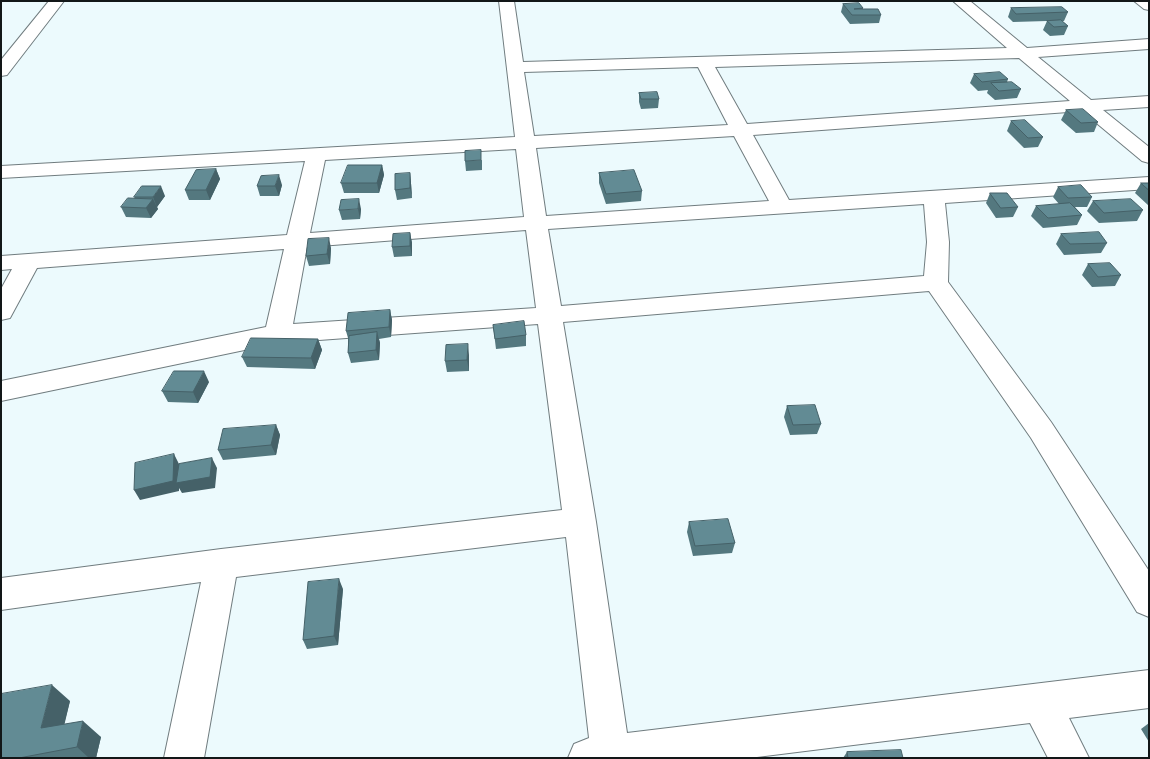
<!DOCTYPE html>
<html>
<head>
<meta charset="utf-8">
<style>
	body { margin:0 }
	#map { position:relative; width:1150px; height:759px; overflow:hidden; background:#ecfafd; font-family:"Roboto Serif",serif }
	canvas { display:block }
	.frame { position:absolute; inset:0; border:2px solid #121718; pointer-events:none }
</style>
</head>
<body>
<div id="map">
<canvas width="1150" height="759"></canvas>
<div class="frame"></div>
</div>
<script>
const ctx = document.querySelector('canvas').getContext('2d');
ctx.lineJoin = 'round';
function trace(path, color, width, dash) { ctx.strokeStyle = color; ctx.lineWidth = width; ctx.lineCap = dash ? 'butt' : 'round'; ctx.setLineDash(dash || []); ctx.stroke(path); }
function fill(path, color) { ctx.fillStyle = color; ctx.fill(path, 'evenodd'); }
const street = new Path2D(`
	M49,1H64L7,75L1,76V60Z
	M499,1H514L523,62L1007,48L953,1H970L1027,48L1149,39V49L1038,57L1091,100L1149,96V107L1103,110L1149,147V163L1142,161L1082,111L753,135L789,200L1149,177V189L945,203L949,242L948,282L1051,422L1149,571V617L1137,612L1031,438L929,291L563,322L596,522L627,733L1149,670V708L1069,718L1089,758H1048L1030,723L749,758H568L574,744L589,738L566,537L236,577L204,758H164L201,582L1,610V578L221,549L562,510L538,324L278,343L1,401V381L266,327L284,249L37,268L10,318L1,320V289L12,269L1,270V256L287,235L305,161L1,178V166L515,137ZM1019,58L1070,101L747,124L715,67ZM698,67L728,125L534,136L524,72ZM734,136L769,201L546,216L536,148ZM516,149L524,217L310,233L325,160ZM924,204L927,242L924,276L561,306L548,229ZM526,230L536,308L293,324L307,247Z
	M1134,1H1149V10L1144,9Z`);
trace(street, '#707c7f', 2);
fill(street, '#fff');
fill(new Path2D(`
	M843,4L863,8V9L881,15L879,23L850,24L841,12Z
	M1011,8L1068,12L1064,21H1062L1068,26L1064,35L1050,36L1043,30L1047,21L1013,22L1008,17Z
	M974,74L1008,79L1007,82L1021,89L1017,98L995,100L987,93L988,90L978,91L970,83Z
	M639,93L659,99L658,108L641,109L639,102Z
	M1066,110L1098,122L1094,132L1076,133L1061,120Z
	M1011,121L1043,137L1038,147L1024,148L1007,131Z
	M482,160V170L466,171L465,161Z
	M382,165L384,175L379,193H344L341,183Z
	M216,169L220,179L210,200H189L185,190Z
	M410,173L411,183L412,198L397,200L395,190Z
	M599,173L642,191L641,201L606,204L599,183Z
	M1141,183H1149V206L1135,193Z
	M282,185L279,196H260L257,186Z
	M1058,187L1092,197L1087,207H1075L1082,215L1077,225L1043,228L1031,216L1036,206L1059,204L1053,197Z
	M990,193L1018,207L1013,217L996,218L986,203Z
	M165,196L157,207L158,209L151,218L126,217L121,207L135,198L134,197Z
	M1093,201L1143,210L1137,221L1099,223L1087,211Z
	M361,209L360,219L342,220L339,210Z
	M410,233L412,243V256L394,257L392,247Z
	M1061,234L1107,243L1101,253L1064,255L1056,244Z
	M331,248L330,264L309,266L306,256Z
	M1088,264L1121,275L1115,286L1092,287L1082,275Z
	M390,310L392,320L391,337L379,339L380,343L379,360L351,363L348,353V338L346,331Z
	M493,325L526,335V346L496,349Z
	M318,339L322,350L315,369L247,367L242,357Z
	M469,355V371L447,372L445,361Z
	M209,382L198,403L168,402L162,391Z
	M787,406L821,424L817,434L790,435L784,417Z
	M276,425L280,435L276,455L223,460L218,450Z
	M689,522L735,543L732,553L693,556L687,532Z
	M343,589L338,645L307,649L303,640Z
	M70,701L64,724L101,737L96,758H1Z
	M1149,723V742L1141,729Z
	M847,752L903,758H843Z`), '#54787f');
fill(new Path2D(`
	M382,165L384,175L379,193L377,183Z
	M216,169L220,179L210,200L206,190Z
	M410,173L411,183L412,198L410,188Z
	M279,175L282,185L279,196L275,186Z
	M161,186L165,196L157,207L153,197Z
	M153,199L158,209L151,218L146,208Z
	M359,199L361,209L360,219L358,209Z
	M410,233L412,243V256L410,246Z
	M329,238L331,248L330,264L327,254Z
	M390,310L392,320L391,337L389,327Z
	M377,332L380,343L379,360L376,350Z
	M318,339L322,350L315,369L311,358Z
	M468,344L469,355V371L467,360Z
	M204,371L209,382L198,403L193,392Z
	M276,425L280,435L276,455L271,445Z
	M174,454L179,464L212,458L217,468L215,488L182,493L179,488V491L140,500L134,490Z
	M339,579L343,589L338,645L334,636Z
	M52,685L70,701L60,743L41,728Z
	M83,721L101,737L96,758H89L77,747Z`), '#456168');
const building = new Path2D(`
	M859,3L863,8L854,9H878L881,15H852L843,4Z
	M1062,7L1068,12L1016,14L1011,8Z
	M1061,20L1068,26L1054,27L1047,21Z
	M1000,72L1008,79L982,82L974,74Z
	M1012,82L1021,89L999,91L991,83Z
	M657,92L659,99H641L639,93Z
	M1083,109L1098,122L1081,123L1066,110Z
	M1025,120L1043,137L1028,138L1011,121Z
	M481,150V160L465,161V151Z
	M348,165H382L377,183H341Z
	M216,169L206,190H185L196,170Z
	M634,170L642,191L606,194L599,173Z
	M410,173V188L395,190V174Z
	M279,175L275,186H257L261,176Z
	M1141,183H1149V190Z
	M1081,185L1092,197L1068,198L1058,187Z
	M142,186H161L153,197H134Z
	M990,193H1007L1018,207L1001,208Z
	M128,198L153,199L146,208L121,207Z
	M359,199L358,209L339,210L341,200Z
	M1131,199L1143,210L1104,213L1093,201Z
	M1070,203L1082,215L1048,218L1036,206Z
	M1099,232L1107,243L1070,244L1061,234Z
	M410,233V246L392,247L393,234Z
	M329,238L327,254L306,256L308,239Z
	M1110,263L1121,275L1098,277L1088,264Z
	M390,310L389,327L346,331L348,313Z
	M524,321L526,335L495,339L493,325Z
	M377,332L376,350L348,353L349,336Z
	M251,338L318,339L311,358L242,357Z
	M468,344L467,360L445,361L446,345Z
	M174,371H204L193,392L162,391Z
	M815,405L821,424L793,425L787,406Z
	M276,425L271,445L218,450L223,429Z
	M174,454L173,481L134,490L135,463Z
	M212,458L210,477L176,483L179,464Z
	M728,519L735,543L695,546L689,522Z
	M339,579L334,636L303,640L308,582Z
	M52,685L41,728L83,721L77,747L19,758H1V694Z
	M901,750L903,758H848L847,752Z`);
fill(building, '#628b94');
trace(building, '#456168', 1);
</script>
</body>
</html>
